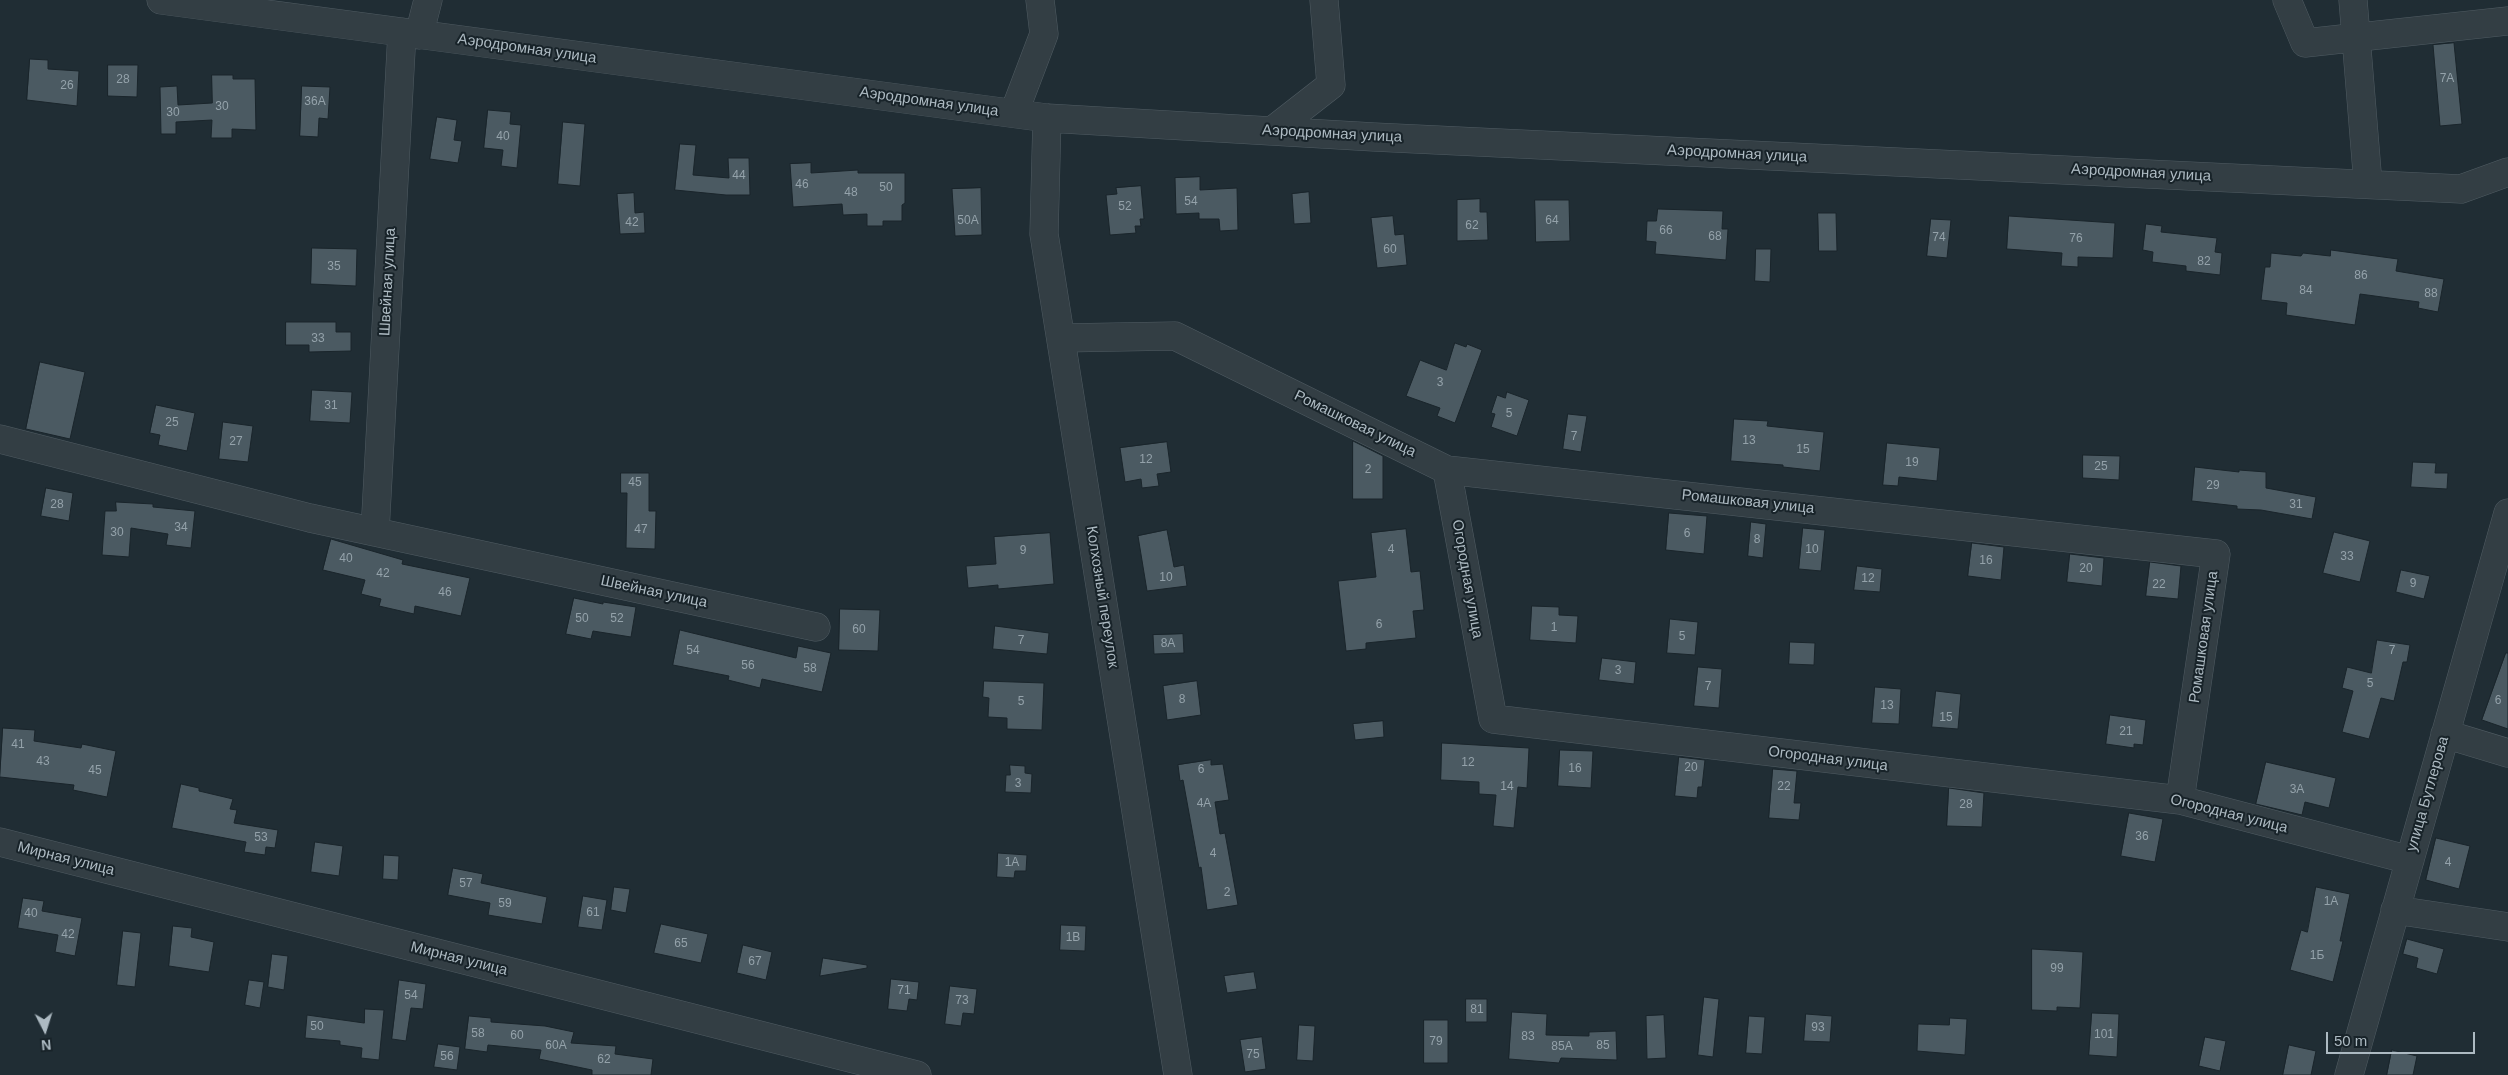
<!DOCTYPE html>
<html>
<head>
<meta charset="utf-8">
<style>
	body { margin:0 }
	#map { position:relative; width:2508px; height:1075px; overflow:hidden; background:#202d34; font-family:Arial,sans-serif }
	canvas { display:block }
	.north { position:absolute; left:20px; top:1005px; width:50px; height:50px; -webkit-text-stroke:4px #182329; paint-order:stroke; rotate:175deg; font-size:14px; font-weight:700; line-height:20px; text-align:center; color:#adbac2 }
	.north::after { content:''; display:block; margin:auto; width:18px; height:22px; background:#adbac2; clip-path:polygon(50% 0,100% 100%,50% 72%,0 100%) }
	.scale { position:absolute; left:2326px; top:1032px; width:149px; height:22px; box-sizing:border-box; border:2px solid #adbac2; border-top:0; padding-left:6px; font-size:15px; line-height:18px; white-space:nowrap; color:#adbac2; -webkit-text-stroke:4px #182329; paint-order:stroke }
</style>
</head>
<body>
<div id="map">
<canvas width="2508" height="1075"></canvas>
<div class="north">N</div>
<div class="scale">50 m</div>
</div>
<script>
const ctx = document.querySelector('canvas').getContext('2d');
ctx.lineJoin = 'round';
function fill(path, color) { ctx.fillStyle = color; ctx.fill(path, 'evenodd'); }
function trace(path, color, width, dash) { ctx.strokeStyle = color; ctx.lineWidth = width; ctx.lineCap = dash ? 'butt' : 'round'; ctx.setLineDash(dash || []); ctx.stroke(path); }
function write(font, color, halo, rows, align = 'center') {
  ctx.font = font + ' Arial,sans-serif'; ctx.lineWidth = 4; ctx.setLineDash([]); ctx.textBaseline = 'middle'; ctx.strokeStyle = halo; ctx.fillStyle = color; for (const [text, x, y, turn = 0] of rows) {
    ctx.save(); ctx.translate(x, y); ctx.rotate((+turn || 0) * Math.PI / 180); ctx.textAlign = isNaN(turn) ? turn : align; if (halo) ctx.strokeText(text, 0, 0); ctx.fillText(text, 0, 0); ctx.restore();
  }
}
const building = new Path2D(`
	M2454,43L2462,124L2440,126L2433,45Z
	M30,59L48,60V69L79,71L77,106L27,100Z
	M108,65H138L137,97L108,96Z
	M212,75H233V79H255L256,130L232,129V138H211L212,120L176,122V134H161L160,87L177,86L178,105L212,103Z
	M302,86L330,87L328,119L319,118L318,137L300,136Z
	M488,110L511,112L510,124L521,125L517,168L501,166L503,150L484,148Z
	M437,117L457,120L454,140L462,141L458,163L430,159Z
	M563,122L585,124L580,186L558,184Z
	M680,144L696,145L693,175L729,178L728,158H749L750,195H726L675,190Z
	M811,163V173L858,170V173H905V203L902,205V221H883V226H867V214L843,215L842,204L793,207L790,164Z
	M1200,177V190L1237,188L1238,230L1220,231L1219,219H1199V213L1176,214L1175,178Z
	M1141,186L1144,219H1140L1141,226H1135L1136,233L1110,235L1106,195L1117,194L1116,188Z
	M981,188L982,235L955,236L952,189Z
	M1309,192L1311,223L1294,224L1292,194Z
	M634,193L635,213L644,212L645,233L620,234L617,194Z
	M1480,199V212H1487L1488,240L1457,241V200Z
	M1535,200H1569L1570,241L1536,242Z
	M1658,209L1723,211L1722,229H1728L1726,260L1655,254L1656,242L1646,241L1647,221H1656Z
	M1818,213H1836L1837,251H1819Z
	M1393,216L1395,235L1404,234L1407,265L1377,268L1371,218Z
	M2009,216L2115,223L2113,258L2078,257V267L2061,266L2062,253L2007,249Z
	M1931,219L1951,220L1947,258L1927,256Z
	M2146,224L2162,226L2161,232L2217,238L2215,252L2222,253L2220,275L2186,271V266L2152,262L2153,252L2143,250Z
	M312,248L357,249L356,286L311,284Z
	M1756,249H1771L1770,282L1755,281Z
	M2331,250L2398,259L2396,271L2444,279L2438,312L2418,308L2419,302L2360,294L2355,325L2286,315L2287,303L2261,300L2265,267H2270L2271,253L2301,256L2303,253L2330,256Z
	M286,322H336V332H351V351L309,352V345H286Z
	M1455,343L1466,347L1467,344L1482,350L1455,423L1437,416L1440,408L1406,396L1420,360L1446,370Z
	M40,362L85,372L70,439L26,429Z
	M312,390L352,392L350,423L310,421Z
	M1507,392L1529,400L1517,436L1491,427L1495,414L1491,413L1497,395L1505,398Z
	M156,405L195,413L187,451L158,445L160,435L150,433Z
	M1568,414L1587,416L1581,452L1563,449Z
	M1734,419L1768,421L1767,426L1824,432L1820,471L1783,467V465L1731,461Z
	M223,422L253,426L248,462L219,459Z
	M1353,441L1383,456V499H1353Z
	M1167,442L1171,472L1157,474L1159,486L1142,488L1141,479L1125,482L1120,448Z
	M1887,443L1940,448L1937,481L1899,477L1898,486L1883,485Z
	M2083,455L2120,456L2119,480L2083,478Z
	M2413,462L2436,463L2435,473H2448L2447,489L2411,487Z
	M2195,467L2239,472V470L2266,472V488L2316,497L2312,519L2261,510L2237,509V506L2192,501Z
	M621,473H649V511H656L655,549L626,548L627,493H621Z
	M46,488L73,493L69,521L41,516Z
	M116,502L153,504V507L195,511L191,548L166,545L168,534L131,528L129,557L102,555L105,511H116Z
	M1669,513L1707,516L1704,554L1666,550Z
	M1751,522L1766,524L1763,558L1748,556Z
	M1803,528L1825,530L1821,571L1799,569Z
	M1406,529L1411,572L1420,571L1424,610L1413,611L1416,638L1366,643V649L1346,651L1338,581L1376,577L1371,533Z
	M1167,530L1174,567L1184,565L1187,586L1147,591L1138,536Z
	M2334,532L2370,541L2360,582L2323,573Z
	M1050,533L1054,584L998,589V585L968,588L966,566L996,564L994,537Z
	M331,539L403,560L402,564L470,578L461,616L415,606L414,614L379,606L381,599L361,594L365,580L323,570Z
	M1972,543L2004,547L2001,580L1968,576Z
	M2070,554L2104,558L2102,586L2067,582Z
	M2150,562L2181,566L2178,599L2146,596Z
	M1857,566L1882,569L1880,592L1854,590Z
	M2401,570L2430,576L2424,599L2396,592Z
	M574,598L603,604V602L636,607L631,637L593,631L591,639L566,634Z
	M1532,606L1559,607V615L1578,616L1576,643L1530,640Z
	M840,609L880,610L878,651L839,650Z
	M1670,619L1698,622L1695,655L1667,653Z
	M995,626L1049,633L1047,654L993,649Z
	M680,630L796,658L798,646L831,653L822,692L762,679L760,688L728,680L729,676L673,665Z
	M1183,634L1184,653L1154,654L1153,635Z
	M2377,640L2410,645L2407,662H2403L2394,701L2381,698L2369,739L2342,732L2353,691L2342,688L2347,667L2371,673Z
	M1790,642L1815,643L1814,665L1789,664Z
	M2506,653H2508V729L2482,720Z
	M1602,658L1636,662L1634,684L1599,680Z
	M1698,667L1722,669L1719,708L1694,706Z
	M984,681L1044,683L1042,730L1007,729V718L988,717L989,698L983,697Z
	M1197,681L1201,715L1167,720L1163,686Z
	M1875,687L1901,689L1899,724L1872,723Z
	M1936,691L1961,694L1958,729L1932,727Z
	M2110,715L2146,720L2143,745L2134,744V748L2106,744Z
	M1383,721L1384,737L1355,740L1353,724Z
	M3,728L35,730L34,741L81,748L82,744L116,751L107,797L73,790L74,785L0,777Z
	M1442,743L1529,748L1527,788L1518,787L1514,828L1493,826L1496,795L1479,794V782L1441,780Z
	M1560,750L1593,751L1591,788L1558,786Z
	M1679,757L1705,760L1702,787H1698L1697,798L1675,796Z
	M1211,760V765L1223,764L1229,800L1215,802L1220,834L1225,833L1238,905L1207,910L1201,867L1199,868L1183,780L1180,781L1178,765Z
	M2266,762L2336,778L2329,808L2305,802L2302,815L2256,804Z
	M1010,765L1025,766V773L1032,774L1031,793L1005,792L1006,775H1010Z
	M1773,769L1797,771L1794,803H1801L1799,820L1769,818Z
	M181,784L199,788V791L233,799L230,809L237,810L234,823L278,830L275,848L266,847L265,855L244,852L246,842L172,828Z
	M1949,788L1984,793L1982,827L1947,826Z
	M2129,813L2163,819L2155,862L2121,856Z
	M2436,838L2470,846L2459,889L2426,880Z
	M315,842L343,846L339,876L311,872Z
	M998,853L1027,855L1026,871H1015L1014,878L997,877Z
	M384,855L399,856L398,880L383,879Z
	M453,868L483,874L481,883L547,897L542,924L488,915L490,903L448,895Z
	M614,887L630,889L626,913L611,910Z
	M2316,887L2350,894L2340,941H2343L2333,982L2290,970L2301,930L2307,932Z
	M583,896L607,900L602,930L578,927Z
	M23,898L44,901L42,911L82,918L75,956L55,952L58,935L18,928Z
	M661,924L708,934L701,963L654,953Z
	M1061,925L1086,926L1085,951L1060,950Z
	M173,926L192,928L191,937L214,942L209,972L169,966Z
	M123,931L141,933L135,987L117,985Z
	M2407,939L2444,949L2437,974L2416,968L2418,958L2403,954Z
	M743,945L772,952L766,980L737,973Z
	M2032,949L2083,952L2080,1008L2057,1007V1011L2032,1010Z
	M272,954L288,956L284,990L268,987Z
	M823,958L867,965V968L820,976Z
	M1254,972L1257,989L1227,993L1224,976Z
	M891,979L919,982L917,1000L909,999L907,1011L888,1009Z
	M249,980L264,982L260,1008L245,1005Z
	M399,980L426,984L423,1009L411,1008L406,1041L392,1039Z
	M950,986L977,989L974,1014L963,1013L961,1026L945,1024Z
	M1704,997L1719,999L1713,1057L1698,1055Z
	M1466,999H1487V1022H1466Z
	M365,1009L384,1010L379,1060L361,1058L362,1048L340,1045V1041L305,1038L307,1015L364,1023Z
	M1512,1012L1547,1014L1546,1035L1589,1036V1032L1616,1031L1617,1060L1561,1058L1559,1063L1509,1059Z
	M2092,1013L2119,1014L2117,1057L2089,1055Z
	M1806,1014L1832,1016L1830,1042L1804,1041Z
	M1664,1015L1666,1058L1647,1059L1646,1016Z
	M469,1016L491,1018V1022L545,1026L574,1032L571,1043L616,1046L615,1054L653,1059L651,1075H592V1070L539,1059L541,1050L488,1045L487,1052L465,1049Z
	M1749,1016L1765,1017L1762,1054L1746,1053Z
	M1950,1018L1967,1019L1965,1055L1917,1051L1918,1024L1949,1025Z
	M1424,1020H1448V1063H1424Z
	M1299,1025L1315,1026L1313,1061L1297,1060Z
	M1262,1037L1266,1069L1245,1072L1240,1040Z
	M2205,1037L2226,1041L2220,1071L2199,1066Z
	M438,1044L460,1047L457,1070L434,1067Z
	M2289,1045L2316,1051L2311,1075H2283Z
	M2392,1050L2417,1056L2413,1075H2387Z`);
fill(building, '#4b5a62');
trace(building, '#1a252b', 1);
const minor = new Path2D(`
	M161,0L1047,118L1374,137L2461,189L2508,172
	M2287,0L2305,43L2508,21
	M2353,0L2368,184
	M419,35L428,0
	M1014,113L1044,34L1040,0
	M1047,118L1044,234L1178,1075
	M1272,131L1331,85L1324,0
	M1061,338L1175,336L1447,470L2216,554L2180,800
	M0,439L310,518L816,627
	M1447,470L1493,719L2180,800L2410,860
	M375,532L402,32
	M2445,734L2508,753
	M0,842L917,1075
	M2395,910L2508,927
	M2349,1075L2508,513`);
trace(minor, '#505c63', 29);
trace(minor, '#333e44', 28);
write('12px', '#94a2aa', null, [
	["7А",2447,79],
	["28",123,80],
	["26",67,86],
	["36А",315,102],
	["30",222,107],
	["30",173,113],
	["40",503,137],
	["44",739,176],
	["46",802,185],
	["50",886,188],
	["48",851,193],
	["54",1191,202],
	["52",1125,207],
	["50А",968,221],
	["64",1552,221],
	["42",632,223],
	["62",1472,226],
	["66",1666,231],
	["68",1715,237],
	["74",1939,238],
	["76",2076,239],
	["60",1390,250],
	["82",2204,262],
	["35",334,267],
	["86",2361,276],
	["84",2306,291],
	["88",2431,294],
	["33",318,339],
	["3",1440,383],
	["31",331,406],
	["5",1509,414],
	["25",172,423],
	["7",1574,437],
	["13",1749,441],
	["27",236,442],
	["15",1803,450],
	["12",1146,460],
	["19",1912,463],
	["25",2101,467],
	["2",1368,470],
	["45",635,483],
	["29",2213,486],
	["28",57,505],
	["31",2296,505],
	["34",181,528],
	["47",641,530],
	["30",117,533],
	["6",1687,534],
	["8",1757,540],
	["4",1391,550],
	["10",1812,550],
	["9",1023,551],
	["33",2347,557],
	["40",346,559],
	["16",1986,561],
	["20",2086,569],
	["42",383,574],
	["10",1166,578],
	["12",1868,579],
	["9",2413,584],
	["22",2159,585],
	["46",445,593],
	["50",582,619],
	["52",617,619],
	["6",1379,625],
	["1",1554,628],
	["60",859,630],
	["5",1682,637],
	["7",1021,641],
	["8А",1168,644],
	["54",693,651],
	["7",2392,651],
	["56",748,666],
	["58",810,669],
	["3",1618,671],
	["5",2370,684],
	["7",1708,687],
	["8",1182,700],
	["6",2498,701],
	["5",1021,702],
	["13",1887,706],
	["15",1946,718],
	["21",2126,732],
	["41",18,745],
	["43",43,762],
	["12",1468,763],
	["20",1691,768],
	["16",1575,769],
	["6",1201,770],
	["45",95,771],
	["3",1018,784],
	["14",1507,787],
	["22",1784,787],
	["3А",2297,790],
	["4А",1204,804],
	["28",1966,805],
	["36",2142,837],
	["53",261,838],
	["4",1213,854],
	["1А",1012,863],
	["4",2448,863],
	["57",466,884],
	["2",1227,893],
	["1А",2331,902],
	["59",505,904],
	["61",593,913],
	["40",31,914],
	["42",68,935],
	["1В",1073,938],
	["65",681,944],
	["1Б",2317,956],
	["67",755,962],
	["99",2057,969],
	["71",904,991],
	["54",411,996],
	["73",962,1001],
	["81",1477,1010],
	["50",317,1027],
	["93",1818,1028],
	["58",478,1034],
	["101",2104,1035],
	["60",517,1036],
	["83",1528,1037],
	["79",1436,1042],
	["60А",556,1046],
	["85",1603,1046],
	["85А",1562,1047],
	["75",1253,1055],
	["56",447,1057],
	["62",604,1060]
]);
write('15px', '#adbac2', '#182329', [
	["Аэродромная улица",527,49,8],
	["Аэродромная улица",929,102,8],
	["Аэродромная улица",1332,134,3],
	["Аэродромная улица",1737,154,3],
	["Аэродромная улица",2141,173,3],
	["Швейная улица",388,282,-87],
	["Ромашковая улица",1355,424,26],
	["Ромашковая улица",1748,502,6],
	["Огородная улица",1467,579,80],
	["Швейная улица",654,592,12],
	["Колхозный переулок",1102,597,81],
	["Ромашковая улица",2204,637,-82],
	["Огородная улица",1828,759,7],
	["улица Бутлерова",2428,794,-74],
	["Огородная улица",2229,814,14],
	["Мирная улица",66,859,14],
	["Мирная улица",459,959,14]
]);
</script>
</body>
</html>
